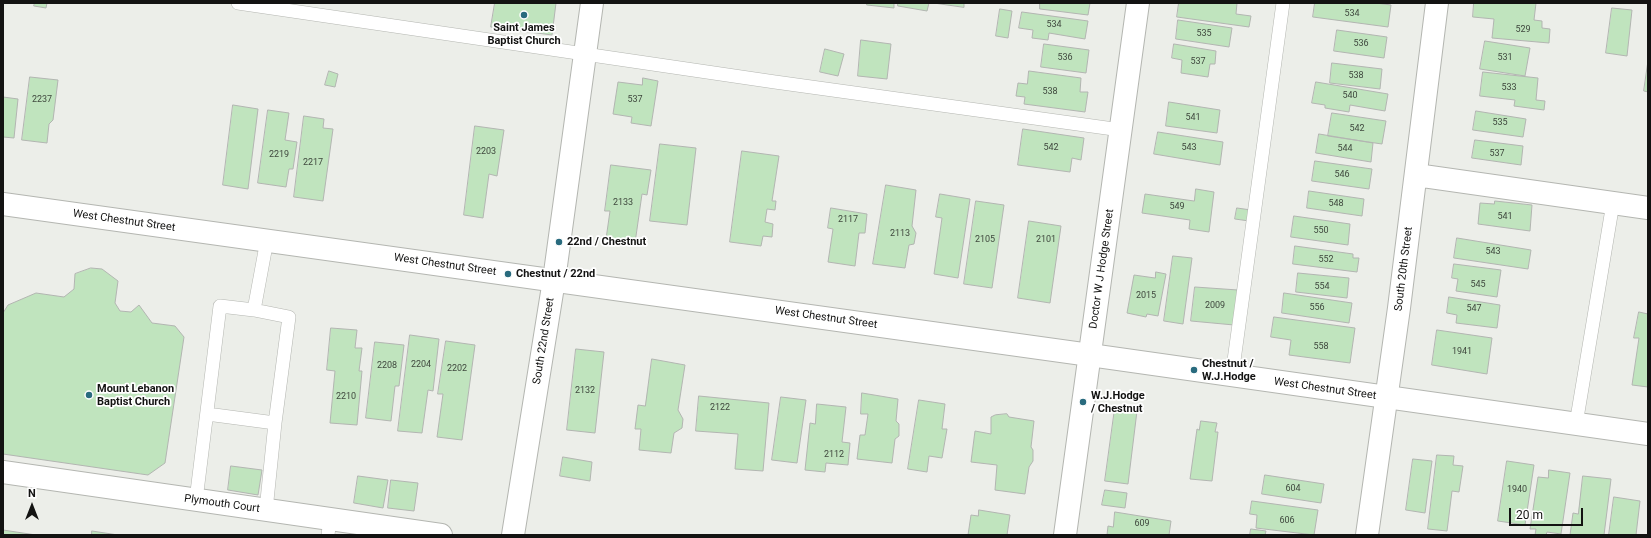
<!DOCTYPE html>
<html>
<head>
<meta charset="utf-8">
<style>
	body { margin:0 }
	#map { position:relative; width:1651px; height:538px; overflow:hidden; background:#eceee9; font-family:Roboto,sans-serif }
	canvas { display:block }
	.frame { position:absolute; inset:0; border:4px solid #131312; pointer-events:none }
	.north { position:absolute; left:12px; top:486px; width:40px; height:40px; -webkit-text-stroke:3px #fff; paint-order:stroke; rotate:0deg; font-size:11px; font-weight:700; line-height:16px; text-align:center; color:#131312 }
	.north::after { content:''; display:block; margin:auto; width:14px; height:18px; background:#131312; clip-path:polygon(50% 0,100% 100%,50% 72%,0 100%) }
	.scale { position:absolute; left:1509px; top:508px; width:74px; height:18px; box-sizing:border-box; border:2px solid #131312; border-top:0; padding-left:5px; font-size:12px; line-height:14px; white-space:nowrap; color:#131312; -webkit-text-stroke:3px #fff; paint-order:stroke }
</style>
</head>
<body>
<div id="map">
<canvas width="1651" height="538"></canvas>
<div class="frame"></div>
<div class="north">N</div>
<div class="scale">20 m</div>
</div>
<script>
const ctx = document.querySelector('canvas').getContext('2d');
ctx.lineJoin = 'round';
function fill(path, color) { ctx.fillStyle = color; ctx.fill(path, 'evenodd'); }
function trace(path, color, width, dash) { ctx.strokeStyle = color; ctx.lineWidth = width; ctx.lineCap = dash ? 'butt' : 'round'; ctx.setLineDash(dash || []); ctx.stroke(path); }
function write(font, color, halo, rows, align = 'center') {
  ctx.font = font + ' Roboto,sans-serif'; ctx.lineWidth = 3.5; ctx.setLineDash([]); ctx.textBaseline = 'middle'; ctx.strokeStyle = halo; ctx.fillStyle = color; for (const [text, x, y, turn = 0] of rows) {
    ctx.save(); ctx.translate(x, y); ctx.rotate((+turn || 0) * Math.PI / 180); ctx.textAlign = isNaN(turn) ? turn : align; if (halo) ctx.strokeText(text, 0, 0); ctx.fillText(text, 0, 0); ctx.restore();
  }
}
const building = new Path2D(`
	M35,3H47L46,8L34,6Z
	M495,3H556L552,35L491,27Z
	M867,3H894V8L867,5Z
	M898,3H929L927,11L898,6Z
	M934,3H964V7Z
	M1040,3H1090L1088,15L1040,9Z
	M1179,3H1237L1236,14L1251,16L1249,27L1177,17Z
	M1315,3H1376L1391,5L1388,27L1313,17Z
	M1474,3H1536L1534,20L1542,21V28L1550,29L1549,43L1492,38L1494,19L1473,17Z
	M1612,8L1632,10L1627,56L1606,53Z
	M1000,9L1012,11L1008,38L996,36Z
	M1022,12L1088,21L1085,39L1049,33L1048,40L1032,38L1033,30L1019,28Z
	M1178,20L1232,28L1229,47L1176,39Z
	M1337,30L1387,37L1384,58L1334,51Z
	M861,40L891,44L887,79L858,76Z
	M1485,41L1530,48L1525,76L1480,69Z
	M1044,44L1089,50L1086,73L1041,67Z
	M1174,44L1216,51L1215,64H1210L1208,77L1181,73L1182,60L1172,58Z
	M825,49L844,54L838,76L820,72Z
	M1648,61V92L1644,91Z
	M1332,63L1382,69L1380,89L1330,83Z
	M329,71L338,74L335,87L325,85Z
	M1029,71L1081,78L1080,92H1088L1085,112L1024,104L1025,97L1016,96L1018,83L1027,84Z
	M1483,72L1538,78L1536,100L1545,101L1544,110L1514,106L1515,100L1480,96Z
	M30,77L58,80L53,120L49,124L47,143L22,140Z
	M643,78L658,81L651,126L631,123L632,117L613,114L618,82L642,85Z
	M1316,82L1388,94L1385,111L1350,105L1349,112L1325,108V105L1312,103Z
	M3,97L18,99L14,138L3,137Z
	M1169,102L1220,110L1217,133L1166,126Z
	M233,105L258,109L248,189L223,185Z
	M268,110L289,113L285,140L297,142L293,169H289L286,187L258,183Z
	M1476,111L1526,119L1523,137L1473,130Z
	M1332,113L1386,121L1382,144L1328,136Z
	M304,116L324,119L323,128L333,129L323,201L294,197Z
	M475,126L504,130L497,176L489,174L483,218L464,215Z
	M1023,129L1084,138L1081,160L1072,158L1070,172L1018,165Z
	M1158,132L1223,142L1220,165L1154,154Z
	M1319,134L1373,143L1371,162L1316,153Z
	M1475,140L1523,146L1521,165L1472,158Z
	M660,144L696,148L687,225L650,221Z
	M742,151L779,156L772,201H776L775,210L767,209L765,222L773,224L772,237L763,236L761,246L730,242Z
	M1315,161L1372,169L1369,189L1312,181Z
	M611,165L651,170L647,195L642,194L635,243L606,239L610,211H605Z
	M886,185L916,190L912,226L916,233L914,244L909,245L905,268L873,264Z
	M1196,189L1214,192L1209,232L1189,229L1190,220L1142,213L1145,194L1194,201Z
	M1309,191L1364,199L1362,216L1307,208Z
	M940,194L970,199L958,278L934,274L942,218L936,217Z
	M976,201L1004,205L992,288L964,284Z
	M1495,201L1532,205L1530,231L1478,224L1480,203L1494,204Z
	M831,208L867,214L865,233H859L855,266L828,262L833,229L828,228Z
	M1237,208L1251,210L1249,221L1235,219Z
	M1294,216L1350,224L1348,245L1291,237Z
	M1029,221L1061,226L1050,303L1018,298Z
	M1457,238L1531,250L1528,269L1454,258Z
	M1295,246L1353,254V258H1359L1357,272L1293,264Z
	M1173,256L1192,258L1183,324L1164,321Z
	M1454,264L1501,270L1497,297L1456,291L1458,279L1452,278Z
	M91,268L102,269L118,281L115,303L120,311L131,312L139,305L152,323L175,326L184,337L165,463L148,475L3,454V313L8,305L36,293L64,297L74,289L75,274Z
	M1156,272L1166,274L1158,316L1147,314L1146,317L1127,313L1134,275L1155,278Z
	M1298,273L1349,278L1347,298L1296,292Z
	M1195,287L1238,290L1234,325L1191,321Z
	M1284,293L1352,303L1349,323L1282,313Z
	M1449,297L1500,305L1497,328L1456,323L1457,315L1447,313Z
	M1639,312L1648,314V387L1632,385L1639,338H1634Z
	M1274,317L1355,328L1350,363L1289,355L1291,340L1271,337Z
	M331,328L357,330L355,348H362L359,371H362L357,425L330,423L335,371L327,370Z
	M1437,330L1492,338L1487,374L1432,365Z
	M410,335L439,339L433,391L428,390L422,433L398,431Z
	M446,341L475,345L462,440L437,437L443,394H438Z
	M375,342L404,345L399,386H395L391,421L366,418Z
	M576,349L604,352L595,433L567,430Z
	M652,359L685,365L678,410L683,419L682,428L674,433L671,453L639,450L641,429H635L638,405L645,406Z
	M862,393L898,399L896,421L899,424V436L895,439L892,463L857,459L860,435H865L868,414H861Z
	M699,396L769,403L763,471L735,469L738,434L696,431Z
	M781,397L806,400L797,463L772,460Z
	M919,400L945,404L942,429H947L942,458L929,456L927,472L908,469Z
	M817,404L846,407L842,442L850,443L848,465L826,463L825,472L805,470L810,423L815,424Z
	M1115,408L1137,411L1128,484L1105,481Z
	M1007,414L1009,417L1034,421L1031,447L1033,450V461L1029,467L1025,494L995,490L997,465L971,462L975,431L991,434V417L995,415Z
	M1201,421L1217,423L1215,432H1218L1212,481L1190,479L1197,429L1199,430Z
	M1437,455L1454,456L1453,465L1463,466L1459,492L1452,491L1447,531L1428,529Z
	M563,457L592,462L590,481L560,476Z
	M1413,459L1432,461L1425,513L1406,510Z
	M1507,461L1534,465L1525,525L1498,521Z
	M231,466L262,470L258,495L228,490Z
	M1549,470L1570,473L1561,534L1547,532L1546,535H1535L1536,529H1530L1538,477L1548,478Z
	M1265,475L1324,484L1321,503L1262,494Z
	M358,476L388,480L383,508L354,503Z
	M1583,476L1611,479L1604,535H1570L1573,513L1578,514Z
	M391,480L418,483L414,511L388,508Z
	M1105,490L1127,493L1125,508L1102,505Z
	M1614,497L1640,501L1636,535H1609Z
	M1252,501L1318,510L1314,535L1256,528L1257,515L1250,514Z
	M979,510L1010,515L1007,535H968L971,515L978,516Z
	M1115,512L1171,521L1169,535H1107L1108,526L1113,527Z
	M1251,529L1266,531L1265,535H1250Z
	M3,530L36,535H3Z
	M92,531L118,535H92Z`);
fill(building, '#c0e4be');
trace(building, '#b2b5b1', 1);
const lane = new Path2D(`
	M238,3L775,82L1121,130
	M254,310L289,317L275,423L266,510
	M1232,375L1283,3
	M207,414L275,423
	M1576,424L1613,203
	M196,500L220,306L254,310L267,240
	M328,535L330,519`);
const street = new Path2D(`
	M1416,175L1648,208
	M3,472L441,535
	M1367,535L1399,308L1437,3`);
const secondary = new Path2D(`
	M3,204L1090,355L1648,434`);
const primary = new Path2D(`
	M513,535L554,280L592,3
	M1065,535L1138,3`);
trace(lane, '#b4b6b1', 14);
trace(street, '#b4b6b1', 24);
trace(secondary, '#b4b6b1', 24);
trace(primary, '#b4b6b1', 24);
trace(lane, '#fff', 13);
trace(street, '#fff', 22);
trace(secondary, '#fff', 22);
trace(primary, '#fff', 22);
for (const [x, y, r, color] of [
	[524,15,4,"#296b7e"],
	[559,242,4,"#296b7e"],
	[508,274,4,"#296b7e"],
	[1194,370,4,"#296b7e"],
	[89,395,4,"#296b7e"],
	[1083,402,4,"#296b7e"]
]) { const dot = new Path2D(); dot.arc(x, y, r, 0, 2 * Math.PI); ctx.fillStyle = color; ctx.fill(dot); trace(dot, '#fff', 1.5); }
write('9px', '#3e473d', null, [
	["534",1352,14],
	["534",1054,25],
	["529",1523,30],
	["535",1204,34],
	["536",1361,44],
	["536",1065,58],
	["531",1505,58],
	["537",1198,62],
	["538",1356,76],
	["533",1509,88],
	["538",1050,92],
	["540",1350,96],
	["2237",42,100],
	["537",635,100],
	["541",1193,118],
	["535",1500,123],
	["542",1357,129],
	["542",1051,148],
	["543",1189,148],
	["544",1345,149],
	["2203",486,152],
	["537",1497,154],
	["2219",279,155],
	["2217",313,163],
	["546",1342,175],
	["2133",623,203],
	["548",1336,204],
	["549",1177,207],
	["541",1505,217],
	["2117",848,220],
	["550",1321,231],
	["2113",900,234],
	["2105",985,240],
	["2101",1046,240],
	["543",1493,252],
	["552",1326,260],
	["545",1478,285],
	["554",1322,287],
	["2015",1146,296],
	["2009",1215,306],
	["556",1317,308],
	["547",1474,309],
	["558",1321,347],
	["1941",1462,352],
	["2204",421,365],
	["2208",387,366],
	["2202",457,369],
	["2132",585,391],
	["2210",346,397],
	["2122",720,408],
	["2112",834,455],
	["604",1293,489],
	["1940",1517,490],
	["606",1287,521],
	["609",1142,524]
]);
write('bold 11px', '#131312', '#fff', [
	["Saint James",524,28,"center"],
	["Baptist Church",524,41,"center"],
	["22nd / Chestnut",567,242],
	["Chestnut / 22nd",516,274],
	["Chestnut /",1202,364],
	["W.J.Hodge",1202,377],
	["Mount Lebanon",97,389],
	["Baptist Church",97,402],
	["W.J.Hodge",1091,396],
	["/ Chestnut",1091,409]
], 'left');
write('11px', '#131312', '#fff', [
	["West Chestnut Street",124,221,8],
	["West Chestnut Street",445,265,8],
	["Doctor W J Hodge Street",1102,269,-82],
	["South 20th Street",1404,269,-83],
	["West Chestnut Street",826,318,8],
	["South 22nd Street",544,341,-81],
	["West Chestnut Street",1325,389,8],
	["Plymouth Court",222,504,8]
]);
</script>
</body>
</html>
